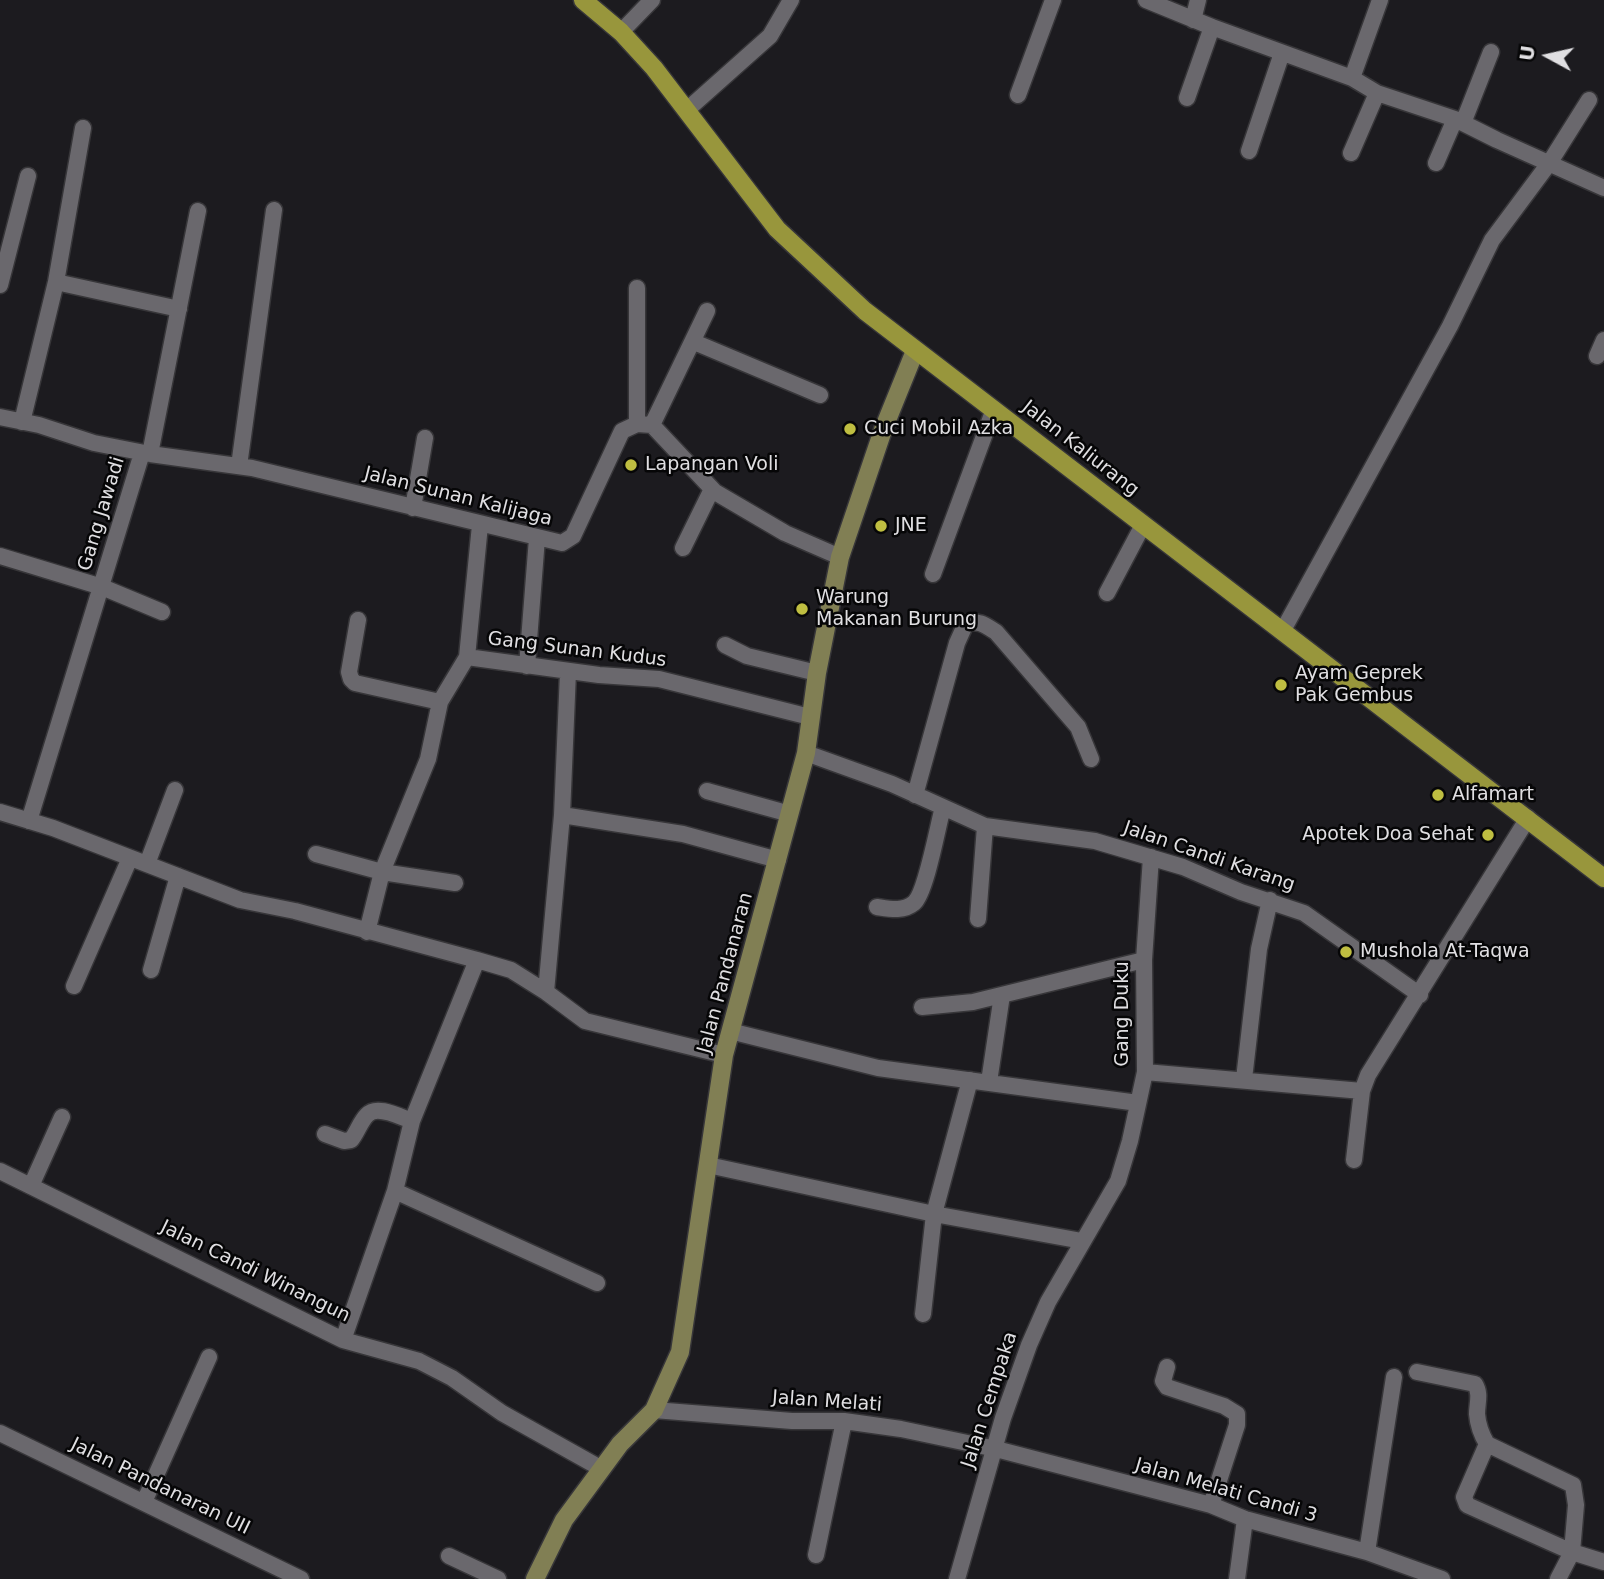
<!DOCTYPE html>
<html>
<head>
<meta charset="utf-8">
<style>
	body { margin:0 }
	#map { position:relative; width:1604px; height:1579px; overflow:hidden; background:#1c1b1f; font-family:"DejaVu Sans",sans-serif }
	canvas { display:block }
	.north { position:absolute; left:1513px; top:21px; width:70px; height:70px; -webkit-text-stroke:5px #060607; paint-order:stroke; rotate:278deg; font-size:19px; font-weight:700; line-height:28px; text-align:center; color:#e0dfe2 }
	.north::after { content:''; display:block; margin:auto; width:24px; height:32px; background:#e0dfe2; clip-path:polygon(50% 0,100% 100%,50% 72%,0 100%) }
</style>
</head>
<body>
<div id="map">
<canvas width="1604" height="1579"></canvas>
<div class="north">U</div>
</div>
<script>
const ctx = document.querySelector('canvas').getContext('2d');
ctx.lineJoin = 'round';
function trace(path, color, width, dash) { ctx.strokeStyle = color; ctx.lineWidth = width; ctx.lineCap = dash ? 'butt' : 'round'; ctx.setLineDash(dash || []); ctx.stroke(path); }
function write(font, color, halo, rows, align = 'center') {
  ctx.font = font + ' "DejaVu Sans",sans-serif'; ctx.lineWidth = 5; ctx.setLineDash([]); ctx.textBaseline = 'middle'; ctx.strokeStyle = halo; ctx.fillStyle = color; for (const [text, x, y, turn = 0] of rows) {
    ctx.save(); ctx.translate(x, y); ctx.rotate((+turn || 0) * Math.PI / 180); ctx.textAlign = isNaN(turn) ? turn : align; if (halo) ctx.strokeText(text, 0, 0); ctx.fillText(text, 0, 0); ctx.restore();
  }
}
const street = new Path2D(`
	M1146,0L1212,27L1352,78L1377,93L1455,119L1497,140L1604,188
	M1193,20L1198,0
	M621,32L652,0
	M1352,78L1380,0
	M1018,95L1053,0
	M1187,98L1212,27
	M688,109L770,36L791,0
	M1463,123L1491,52
	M1249,151L1282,53
	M1351,153L1377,93
	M1436,163L1455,119
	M56,282L179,309
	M0,285L28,176
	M637,288V424
	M694,342L820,395
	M1597,356L1604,340
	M0,417L39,425L94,443L150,454L252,468L562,543L573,536L622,431L637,424L652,425L715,492L785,533L840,557
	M22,422L56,282L83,128
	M652,425L707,311
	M150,454L198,211
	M239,466L274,210
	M413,508L425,438
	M480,525L467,657L599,675L659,679L810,717
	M683,548L712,489
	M0,556L102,587L162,612
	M933,574L994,409
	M1107,593L1143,525
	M358,620L349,672L351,679L355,683L440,702
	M1282,632L1450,326L1492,240L1550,162L1589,100
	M725,645L747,656L817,673
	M527,666L537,538
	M806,753L892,784L985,826L1095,841L1183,867L1241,892L1304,913L1420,995
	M707,791L790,814
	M915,795L957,643L966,623C979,620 985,625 996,632L1078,727L1091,759
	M0,812L53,828L240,900L295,911L477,960L412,1121L395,1191L343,1340
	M562,815L683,834L778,860
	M29,821L142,453
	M316,854L382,872L455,883
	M147,864L175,790
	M877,907C890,909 903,912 914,903C926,893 938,825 943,807
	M978,919L985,826
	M367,932L382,872L428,759L440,702L467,657
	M477,960L511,970L546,992L585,1021L724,1055
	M151,970L178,876
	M74,986L130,858
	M546,992L562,815L568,672
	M922,1007L973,1002L1144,960
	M730,1031L878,1068L1138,1103
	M1145,1072L1362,1091
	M1244,1079L1259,949L1270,900
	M989,1082L1002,995
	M325,1134L344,1141L351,1140C357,1133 360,1122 367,1115C377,1104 400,1117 412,1121
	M1354,1160L1362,1091L1368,1075L1528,818
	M708,1165L934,1214L1082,1241
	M0,1171L343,1340L419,1361L452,1378L502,1413L602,1469
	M31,1186L62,1117
	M395,1191L597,1283
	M923,1314L934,1214L970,1080
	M1167,1367L1163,1381L1167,1387L1224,1406L1237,1414V1425L1211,1505
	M1417,1372L1475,1384C1481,1394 1477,1403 1477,1414C1478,1426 1481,1434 1487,1444
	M654,1410L792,1421H844L901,1429L996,1449L1211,1505L1245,1519L1367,1552L1442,1579
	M0,1433L301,1579
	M1487,1444L1573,1485L1576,1505L1572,1552L1467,1505L1464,1497Z
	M144,1502L209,1357
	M1367,1552L1394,1377
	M816,1555L844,1421
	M449,1556L498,1579
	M957,1579L1003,1418L1029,1345L1048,1302L1118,1181L1130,1141L1145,1072L1144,960L1151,857
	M1237,1579L1245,1519
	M1558,1579L1572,1552L1604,1562`);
const secondary = new Path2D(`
	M535,1579L564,1520L620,1444L654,1410L680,1352L724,1055L806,753L817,673L840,557L883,430L915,351`);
const primary = new Path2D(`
	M583,0L621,32L654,68L777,229L865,311L1604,878`);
trace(street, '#373639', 19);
trace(secondary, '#373639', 21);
trace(primary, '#373639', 21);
trace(street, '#6a686d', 16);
trace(secondary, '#817f54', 18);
trace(primary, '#98963c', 18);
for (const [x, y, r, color] of [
	[850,429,7,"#bfbe41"],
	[631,465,7,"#bfbe41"],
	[881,526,7,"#bfbe41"],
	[802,609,7,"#bfbe41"],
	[1281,685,7,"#bfbe41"],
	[1438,795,7,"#bfbe41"],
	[1488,835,7,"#bfbe41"],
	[1346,952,7,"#bfbe41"]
]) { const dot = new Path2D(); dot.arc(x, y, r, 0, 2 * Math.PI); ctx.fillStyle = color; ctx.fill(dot); trace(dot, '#060607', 2.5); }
write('19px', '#e0dfe2', '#060607', [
	["Cuci Mobil Azka",864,429],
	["Lapangan Voli",645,465],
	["JNE",895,526],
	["Warung",816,598],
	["Makanan Burung",816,620],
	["Ayam Geprek",1295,674],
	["Pak Gembus",1295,696],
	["Alfamart",1452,795],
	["Apotek Doa Sehat",1474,835,"right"],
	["Mushola At-Taqwa",1360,952]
], 'left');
write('19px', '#e0dfe2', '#060607', [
	["Jalan Kaliurang",1080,449,38],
	["Jalan Sunan Kalijaga",458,497,14],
	["Gang Jawadi",102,514,-73],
	["Gang Sunan Kudus",577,650,7],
	["Jalan Candi Karang",1209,857,19],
	["Jalan Pandanaran",726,973,-75],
	["Gang Duku",1123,1014,-90],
	["Jalan Candi Winangun",255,1272,26],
	["Jalan Cempaka",990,1400,-72],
	["Jalan Melati",827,1402,4],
	["Jalan Pandanaran UII",160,1487,26],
	["Jalan Melati Candi 3",1226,1491,16]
]);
</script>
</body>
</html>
